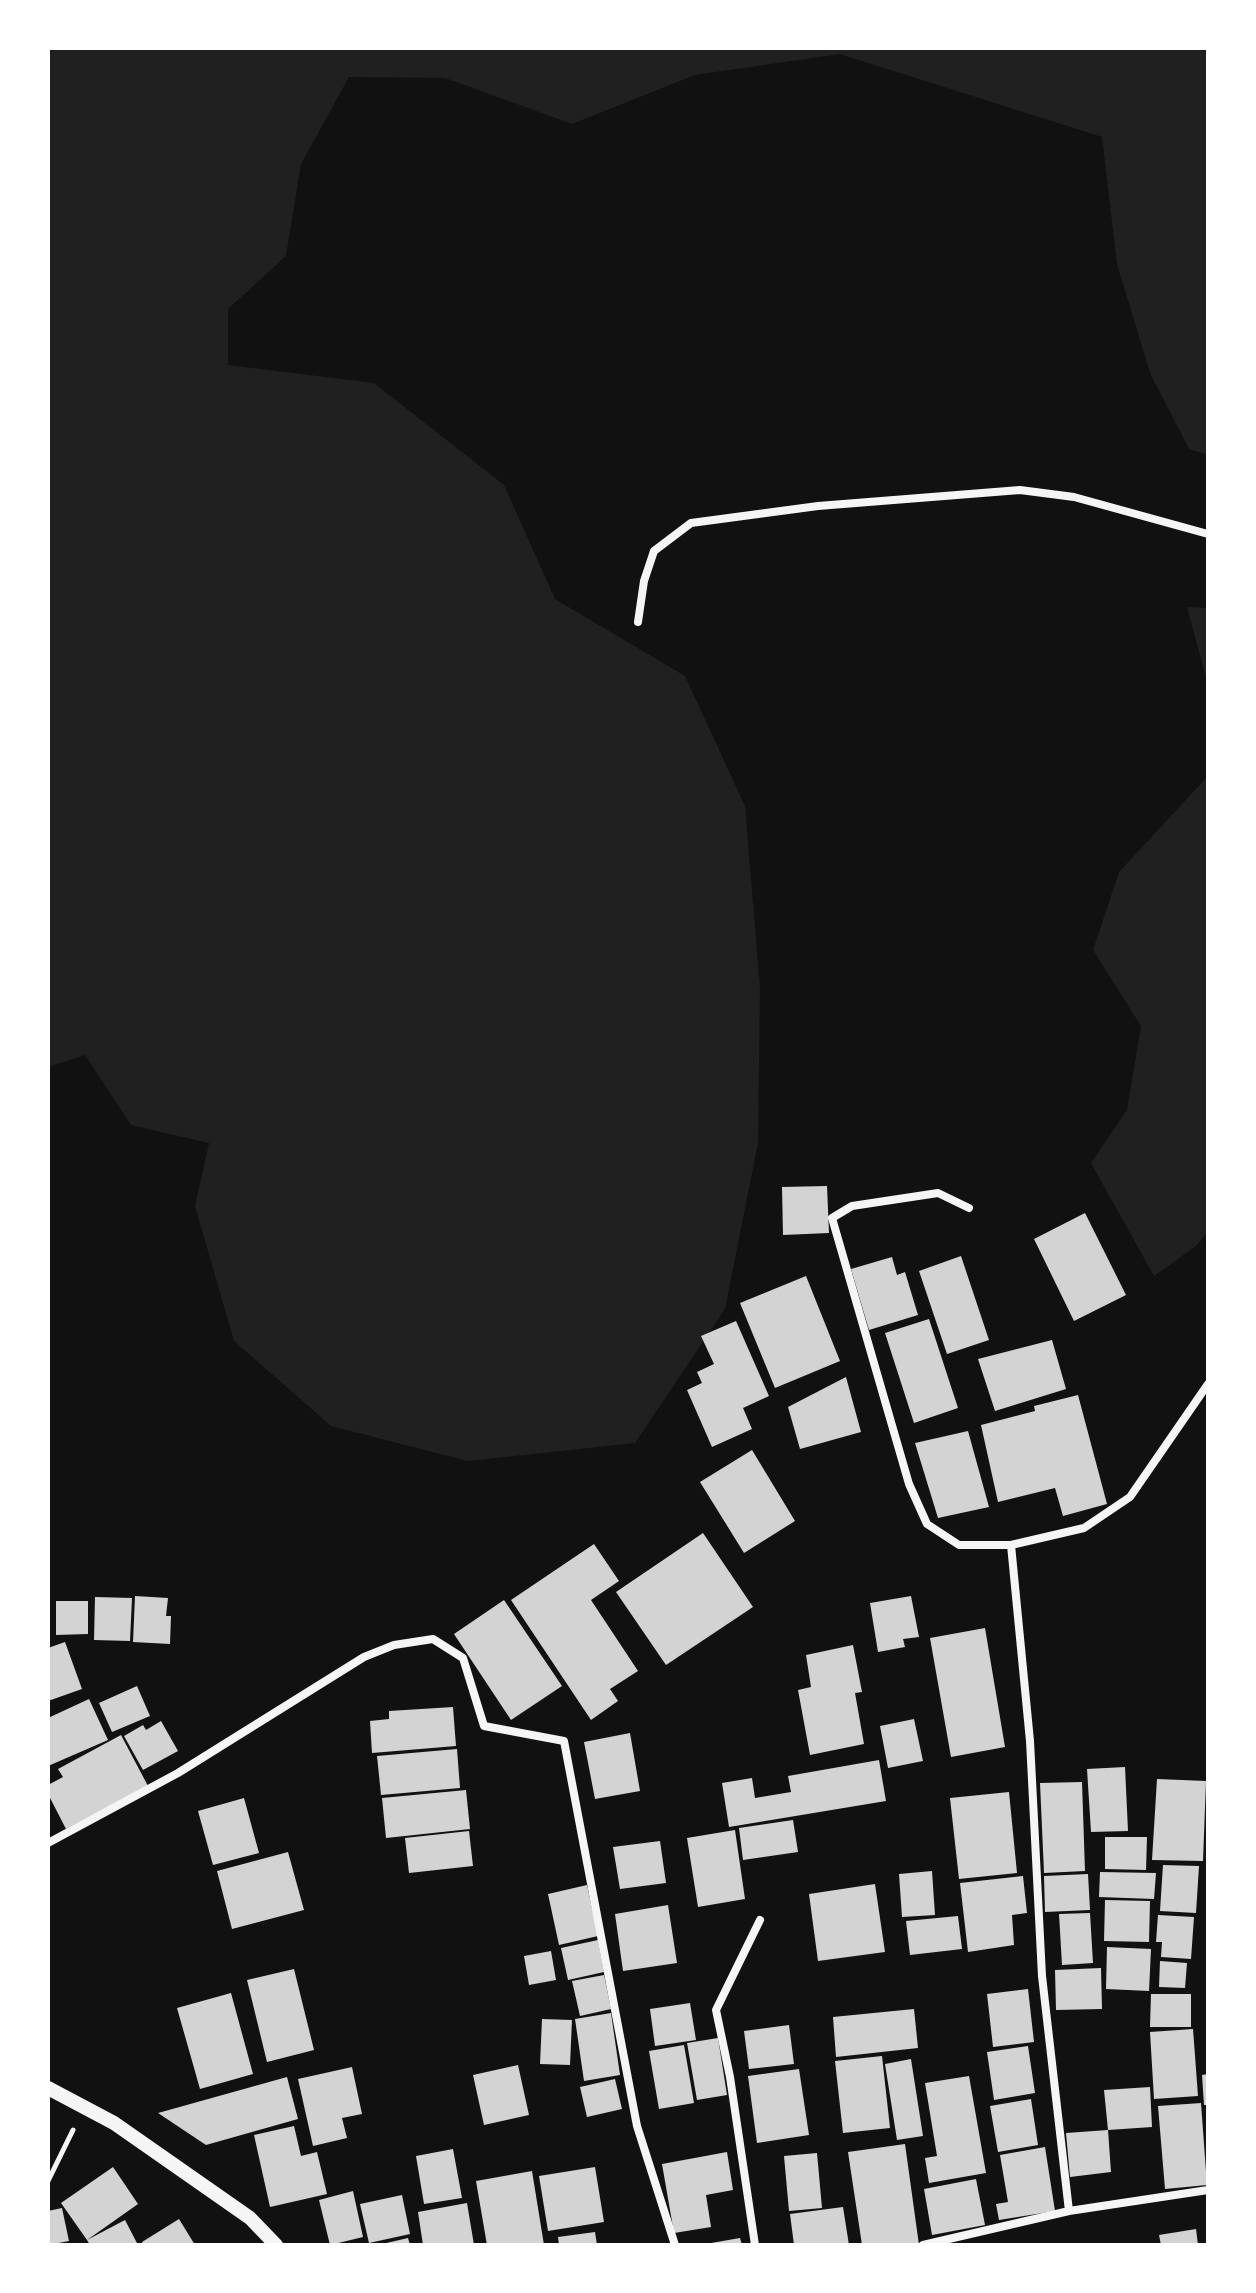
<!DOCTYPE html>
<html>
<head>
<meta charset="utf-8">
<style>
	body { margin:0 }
	#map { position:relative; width:1256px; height:2293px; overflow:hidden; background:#111; font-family:"PT Sans Narrow",sans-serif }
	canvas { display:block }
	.frame { position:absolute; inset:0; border:50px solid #fff; pointer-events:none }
</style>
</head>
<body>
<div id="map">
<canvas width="1256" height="2293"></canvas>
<div class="frame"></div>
</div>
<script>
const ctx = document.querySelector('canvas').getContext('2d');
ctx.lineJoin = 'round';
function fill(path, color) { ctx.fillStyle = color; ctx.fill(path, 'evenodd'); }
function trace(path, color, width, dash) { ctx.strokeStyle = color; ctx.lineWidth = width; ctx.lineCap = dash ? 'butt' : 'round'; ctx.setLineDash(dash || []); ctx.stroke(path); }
fill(new Path2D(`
	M48,48H1208V455L1189,449L1150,373L1117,264L1102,137L840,54L695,75L572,124L445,78L349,77L301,164L286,256L228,309V365L374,383L504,485L555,599L685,676L745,806L760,988L758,1143L725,1309L635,1443L468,1461L331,1426L234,1341L195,1206L209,1143L131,1125L85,1055L48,1067Z
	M1187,607L1208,608V685Z
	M1208,776V1232L1196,1246L1154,1276L1091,1163L1127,1110L1141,1026L1093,950L1119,872Z`), '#202020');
fill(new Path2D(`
	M827,1186L829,1233L783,1235L782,1187Z
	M1085,1213L1126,1295L1074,1321L1034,1239Z
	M961,1256L989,1340L947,1354L919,1271Z
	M892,1257L897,1275L905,1272L918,1315L869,1330L851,1269Z
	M806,1276L840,1361L775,1388L740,1303Z
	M929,1319L958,1408L914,1423L885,1333Z
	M736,1321L769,1396L743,1408L752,1429L712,1447L687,1390L702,1383L697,1372L714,1364L701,1336Z
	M1052,1340L1066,1389L995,1411L978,1359Z
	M846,1377L861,1432L800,1449L788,1407Z
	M1078,1395L1107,1504L1063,1516L1055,1488L998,1502L981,1425L1035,1411L1034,1406Z
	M968,1431L989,1507L938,1518L915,1443Z
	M752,1450L795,1521L744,1553L700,1482Z
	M703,1533L753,1607L666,1665L616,1592Z
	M594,1544L619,1581L591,1600L638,1671L610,1689L618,1701L591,1720L511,1600Z
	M135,1596L168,1598L166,1616H171L170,1644L133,1642Z
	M911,1596L919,1637L903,1639L905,1647L878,1652L870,1603Z
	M95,1597L132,1598L130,1641L94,1640Z
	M504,1600L562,1686L511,1720L454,1634Z
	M56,1601H88V1634L56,1635Z
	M985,1628L1005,1747L951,1757L930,1638Z
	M65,1642L82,1689L48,1701V1648Z
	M853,1645L862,1692L855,1693L864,1744L810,1755L798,1690L811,1687L806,1655Z
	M137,1686L150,1716L112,1732L99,1703Z
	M89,1699L108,1740L48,1766V1718Z
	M453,1707L456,1746L372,1753L370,1721L389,1719V1711Z
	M914,1719L923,1761L888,1768L880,1726Z
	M161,1721L178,1751L143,1770L124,1736L143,1725L146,1730Z
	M630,1733L640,1791L595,1799L584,1742Z
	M121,1735L148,1786L66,1829L48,1794V1785L63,1777L58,1769Z
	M457,1749L460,1788L381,1795L377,1756Z
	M879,1760L886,1801L729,1827L722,1783L752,1778L755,1798L791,1792L788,1776Z
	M1125,1767L1128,1831L1091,1832L1087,1769Z
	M1157,1779L1206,1781L1203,1861L1152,1860Z
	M1082,1782L1085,1871L1044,1873L1040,1783Z
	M466,1790L470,1829L386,1838L382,1798Z
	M1009,1792L1017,1873L959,1879L950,1798Z
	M244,1798L259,1853L213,1865L198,1811Z
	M793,1820L798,1852L743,1860L739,1828Z
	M735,1830L745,1899L698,1907L687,1838Z
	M469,1831L473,1866L409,1873L405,1838Z
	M1105,1837H1147L1146,1870L1105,1869Z
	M660,1841L666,1883L620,1889L613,1847Z
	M288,1852L304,1910L232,1929L217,1871Z
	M1163,1865L1199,1866L1196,1913L1160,1911Z
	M932,1871L935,1915L902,1917L899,1874Z
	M1100,1872L1156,1873L1154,1899L1099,1897Z
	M1088,1874L1090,1910L1045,1912L1044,1876Z
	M1023,1876L1027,1913L1012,1915L1014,1945L968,1952L960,1883Z
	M875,1884L885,1952L818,1961L809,1894Z
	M587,1885L598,1936L559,1945L548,1894Z
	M1105,1900L1150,1901L1149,1942L1104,1941Z
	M668,1905L677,1963L623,1971L615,1914Z
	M1090,1913L1093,1963L1062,1965L1059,1914Z
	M1158,1915L1194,1917L1191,1959L1161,1957L1162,1942H1156Z
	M958,1916L962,1949L910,1955L906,1921Z
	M598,1940L604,1972L568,1980L561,1948Z
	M1107,1947L1151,1949L1149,1991L1106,1989Z
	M551,1951L556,1980L529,1985L524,1956Z
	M1160,1961L1187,1963L1185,1988L1159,1987Z
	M1101,1968L1102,2009L1056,2010L1055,1970Z
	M294,1969L314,2050L267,2062L247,1980Z
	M604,1975L611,2009L580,2016L572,1981Z
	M1028,1989L1034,2042L993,2047L987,1994Z
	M231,1993L253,2074L200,2089L177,2008Z
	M1151,1994H1191V2027H1150Z
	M690,2003L696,2040L655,2046L650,2009Z
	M914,2009L918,2048L836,2057L833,2017Z
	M611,2013L620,2075L584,2081L575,2019Z
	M542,2019L572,2020L570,2065L540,2064Z
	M789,2025L794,2064L749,2069L744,2031Z
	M1193,2029L1198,2096L1154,2099L1150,2032Z
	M718,2038L727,2095L697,2100L687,2043Z
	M684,2045L694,2103L659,2109L649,2051Z
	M1028,2046L1035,2093L994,2100L987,2052Z
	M882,2056L890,2128L843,2133L835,2061Z
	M911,2059L923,2136L897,2140L885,2064Z
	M518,2065L529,2115L484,2125L473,2075Z
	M352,2067L362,2114L342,2118L347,2138L313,2146L298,2079Z
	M799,2069L809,2135L757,2143L748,2076Z
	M1208,2074V2105H1204L1202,2075Z
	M969,2076L986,2173L929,2183L925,2158L937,2156L925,2083Z
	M287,2077L298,2119L206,2145L158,2113Z
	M615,2079L622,2109L587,2117L580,2087Z
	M1150,2087L1152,2127L1108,2130L1111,2172L1070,2177L1066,2133L1108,2130L1104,2090Z
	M1031,2099L1038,2145L998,2152L990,2106Z
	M1201,2103L1207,2185L1165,2189L1158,2106Z
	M294,2126L301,2156L317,2152L327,2194L270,2207L254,2135Z
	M905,2144L919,2245H862L848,2152Z
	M1045,2147L1055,2211L999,2220L996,2204L1008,2202L1000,2155Z
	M453,2149L462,2198L424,2204L416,2156Z
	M727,2152L733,2190L706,2195L711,2227L674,2233L662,2164Z
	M817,2153L822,2208L789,2211L784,2156Z
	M113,2167L138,2204L87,2240L61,2203Z
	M595,2167L604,2222L548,2231L539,2176Z
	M532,2171L544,2245H487L476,2181Z
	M976,2179L985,2225L932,2235L924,2189Z
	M353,2191L363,2237L330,2245L319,2200Z
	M402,2195L410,2234L369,2243L360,2204Z
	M467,2203L474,2245H423L418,2212Z
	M843,2207L849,2245H794L790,2214Z
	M62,2208L69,2241L48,2245V2211Z
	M179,2219L195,2245H143L142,2242Z
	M125,2220L138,2245H90L87,2240Z
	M1196,2229L1198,2245H1161L1159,2235Z
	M595,2232L597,2245H559L558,2237Z
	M408,2238L410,2245H382V2244Z
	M740,2238L742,2245H711V2243Z`), '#d3d3d3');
trace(new Path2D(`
	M48,2181L73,2130`), '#f5f5f5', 5);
trace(new Path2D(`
	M638,622L644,581L654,551L691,523L818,506L1020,490L1074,497L1208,534
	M969,1208L938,1193L852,1206L832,1218L909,1484L927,1524L959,1545H1011L1084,1528L1130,1497L1208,1384
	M1011,1545L1030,1741L1042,1976L1069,2211
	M48,1843L178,1773L364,1657L394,1645L433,1639L463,1658L484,1726L564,1741L637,2126L675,2245
	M755,2245L730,2077L716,2010L760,1920
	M923,2245L1069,2211L1208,2190`), '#f5f5f5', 8);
trace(new Path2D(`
	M48,2088L114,2123L250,2218L276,2245`), '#f5f5f5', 14);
</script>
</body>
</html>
